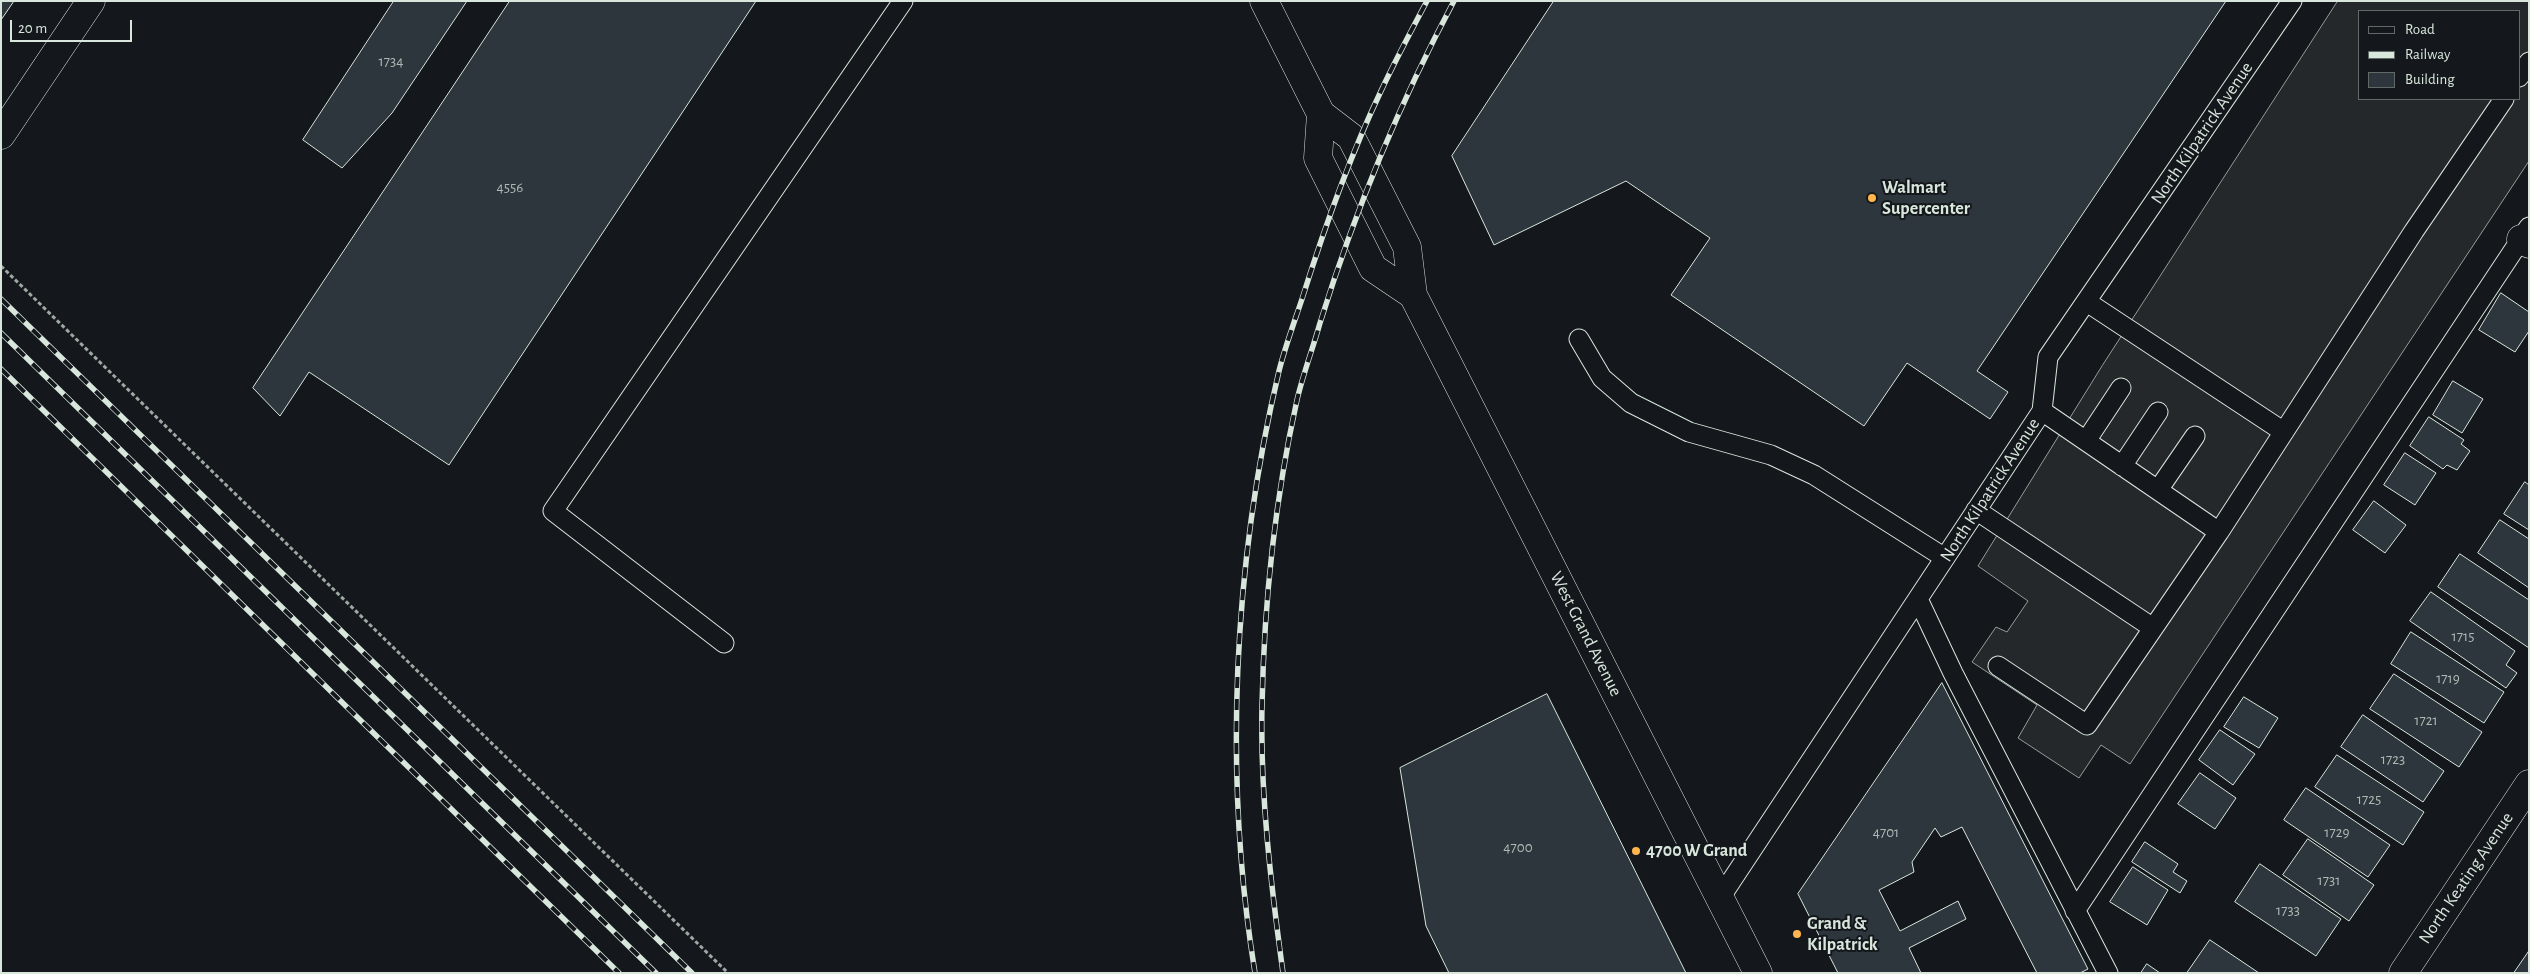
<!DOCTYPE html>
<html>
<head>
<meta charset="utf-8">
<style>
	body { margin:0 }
	#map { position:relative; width:2530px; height:974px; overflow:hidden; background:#14181c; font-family:"Alegreya Sans",sans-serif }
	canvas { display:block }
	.frame { position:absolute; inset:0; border:2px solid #d8e6dc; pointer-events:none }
	.legend { position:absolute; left:2358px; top:10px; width:162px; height:90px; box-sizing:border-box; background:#14181c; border:1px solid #626a69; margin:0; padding:6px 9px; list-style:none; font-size:15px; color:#d8e6dc }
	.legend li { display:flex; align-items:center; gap:10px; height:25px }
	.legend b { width:25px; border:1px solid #626a69 }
	.scale { position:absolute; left:10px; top:20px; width:122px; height:22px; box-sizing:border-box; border:2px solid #d8e6dc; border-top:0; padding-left:6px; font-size:15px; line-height:18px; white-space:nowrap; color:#d8e6dc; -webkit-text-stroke:4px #14181c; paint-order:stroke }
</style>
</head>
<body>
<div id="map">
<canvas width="2530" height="974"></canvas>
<div class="frame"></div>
<ul class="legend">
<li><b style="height:6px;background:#14181c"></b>Road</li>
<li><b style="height:6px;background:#d8e6dc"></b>Railway</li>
<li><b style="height:14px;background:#2c363c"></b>Building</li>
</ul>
<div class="scale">20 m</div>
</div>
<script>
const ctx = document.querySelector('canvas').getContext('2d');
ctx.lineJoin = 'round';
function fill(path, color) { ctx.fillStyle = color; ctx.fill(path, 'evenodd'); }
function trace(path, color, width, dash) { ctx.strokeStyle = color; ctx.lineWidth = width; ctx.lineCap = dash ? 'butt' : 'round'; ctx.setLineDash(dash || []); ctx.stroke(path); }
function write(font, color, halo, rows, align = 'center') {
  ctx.font = font + ' "Alegreya Sans",sans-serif'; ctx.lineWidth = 4; ctx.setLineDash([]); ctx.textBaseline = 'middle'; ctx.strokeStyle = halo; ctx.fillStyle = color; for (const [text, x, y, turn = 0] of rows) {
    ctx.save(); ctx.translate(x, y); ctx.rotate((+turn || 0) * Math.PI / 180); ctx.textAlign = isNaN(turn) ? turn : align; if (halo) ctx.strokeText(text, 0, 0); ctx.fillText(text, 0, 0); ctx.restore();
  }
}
const parking = new Path2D(`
	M2338,1H2529V161L2130,764L2101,745L2079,778L2018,738L2037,705L1972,662L1996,627L2007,632L2028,601L1978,566L2102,366ZM2359,11H2519V99H2359Z`);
fill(parking, '#24282b');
trace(parking, '#939e99', 1);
const building = new Path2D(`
	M1,1H14L1,20Z
	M394,1H467L392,113L342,168L303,140Z
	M510,1H756L449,465L309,372L280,416L253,388Z
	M1554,1H2226L1977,371L2008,392L1990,419L1907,363L1864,426L1671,295L1710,238L1626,181L1494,245L1452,156Z
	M2501,293L2529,312V331L2515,352L2479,330Z
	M2453,381L2483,399L2462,433L2433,415Z
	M2429,417L2464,440L2461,444L2470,451L2457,470L2447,465L2443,469L2410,446Z
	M2405,453L2436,473L2415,505L2384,485Z
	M2525,482L2529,485V530L2504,514Z
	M2374,501L2406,525L2385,553L2353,530Z
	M2500,520L2529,539V588L2478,553Z
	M2460,554L2529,600V648L2438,587Z
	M2431,592L2515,651L2506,665L2517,673L2506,688L2410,621Z
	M2411,632L2504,692L2484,723L2391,664Z
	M2394,674L2482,732L2459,767L2370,709Z
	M1942,683L2088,969L2080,973H2037L1962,827L1941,837L1935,828L1912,862L1914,872L1879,890L1900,931L1958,901L1966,919L1909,948L1921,973H1838L1798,894Z
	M1547,694L1686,973H1449L1426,926L1400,768Z
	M2244,697L2278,718L2259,748L2224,727Z
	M2363,715L2444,771L2423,802L2341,747Z
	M2220,730L2255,754L2233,785L2199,760Z
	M2337,755L2424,812L2403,845L2315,787Z
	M2200,773L2236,798L2215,829L2178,804Z
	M2306,788L2390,845L2368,877L2284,820Z
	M2308,839L2374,885L2349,921L2283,875Z
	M2145,842L2178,864L2173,872L2187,881L2180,893L2132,862Z
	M2260,864L2341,919L2316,956L2235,902Z
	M2133,867L2168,890L2147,925L2110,902Z
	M2210,940L2259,973H2187Z
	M2529,951V973H2514Z
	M2147,964L2160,973H2141Z`);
fill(building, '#2c363c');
trace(building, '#d8e6dc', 1);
const lane = new Path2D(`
	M2519,77L2529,62
	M2087,302L2284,432
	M1579,339L1602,378L1631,403L1689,432L1771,455L1814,475L1945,558
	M2042,411L2219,532L2414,231L2504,99
	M2086,441L2121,388
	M2122,466L2158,412
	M2158,490L2195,436
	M1976,510L2153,628
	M1918,599L1953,673L2108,973
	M724,643L553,511L903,1
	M1998,666L2087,725L2219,532
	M1720,898L2042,411L2048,357L2292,1
	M2075,911L2529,227`);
const street = new Path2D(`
	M1,135L91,1
	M2521,239L2529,244
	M2403,973L2529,784`);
const secondary = new Path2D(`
	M1264,1L1321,114L1351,137L1407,247L1413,295L1758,973
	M1321,114L1318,158L1373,268L1413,295`);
trace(lane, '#d8e6dc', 21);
trace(street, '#d8e6dc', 29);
trace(secondary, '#d8e6dc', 29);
trace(new Path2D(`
	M1,266L728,973`), '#9da8a2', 3, [4, 2.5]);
trace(lane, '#14181c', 19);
trace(street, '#14181c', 28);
trace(secondary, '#14181c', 28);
const rail = new Path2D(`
	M1,299L692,973
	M1,333L656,973
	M1,369L619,973
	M1255,973C1223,777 1233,564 1279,371C1285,347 1294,323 1302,299C1324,229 1349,158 1381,91C1395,61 1411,31 1427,1
	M1283,973C1271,885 1260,794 1262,706C1264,604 1275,499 1297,400C1303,374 1313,348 1320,323C1355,211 1399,104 1454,1`);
trace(rail, '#d8e6dc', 5.5);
trace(rail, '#14181c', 4, [11]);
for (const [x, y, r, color] of [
	[1872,198,5,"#ffb74d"],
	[1636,851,5,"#ffb74d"],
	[1797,934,5,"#ffb74d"]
]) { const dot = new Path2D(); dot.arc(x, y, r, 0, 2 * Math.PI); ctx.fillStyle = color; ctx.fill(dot); trace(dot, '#14181c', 2); }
write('15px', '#adbab4', null, [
	["1734",391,61],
	["4556",510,187],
	["1715",2463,636],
	["1719",2448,678],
	["1721",2426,720],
	["1723",2393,759],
	["1725",2369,799],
	["4701",1886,832],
	["1729",2337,832],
	["4700",1518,847],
	["1731",2329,880],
	["1733",2288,910]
]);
write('18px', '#d8e6dc', '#14181c', [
	["North Kilpatrick Avenue",2202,133,-56],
	["North Kilpatrick Avenue",1990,490,-57],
	["West Grand Avenue",1586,634,63],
	["North Keating Avenue",2466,878,-56]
]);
write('bold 18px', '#d8e6dc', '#14181c', [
	["Walmart",1882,188],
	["Supercenter",1882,209],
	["4700 W Grand",1646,851],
	["Grand &",1807,924],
	["Kilpatrick",1807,945]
], 'left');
</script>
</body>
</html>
